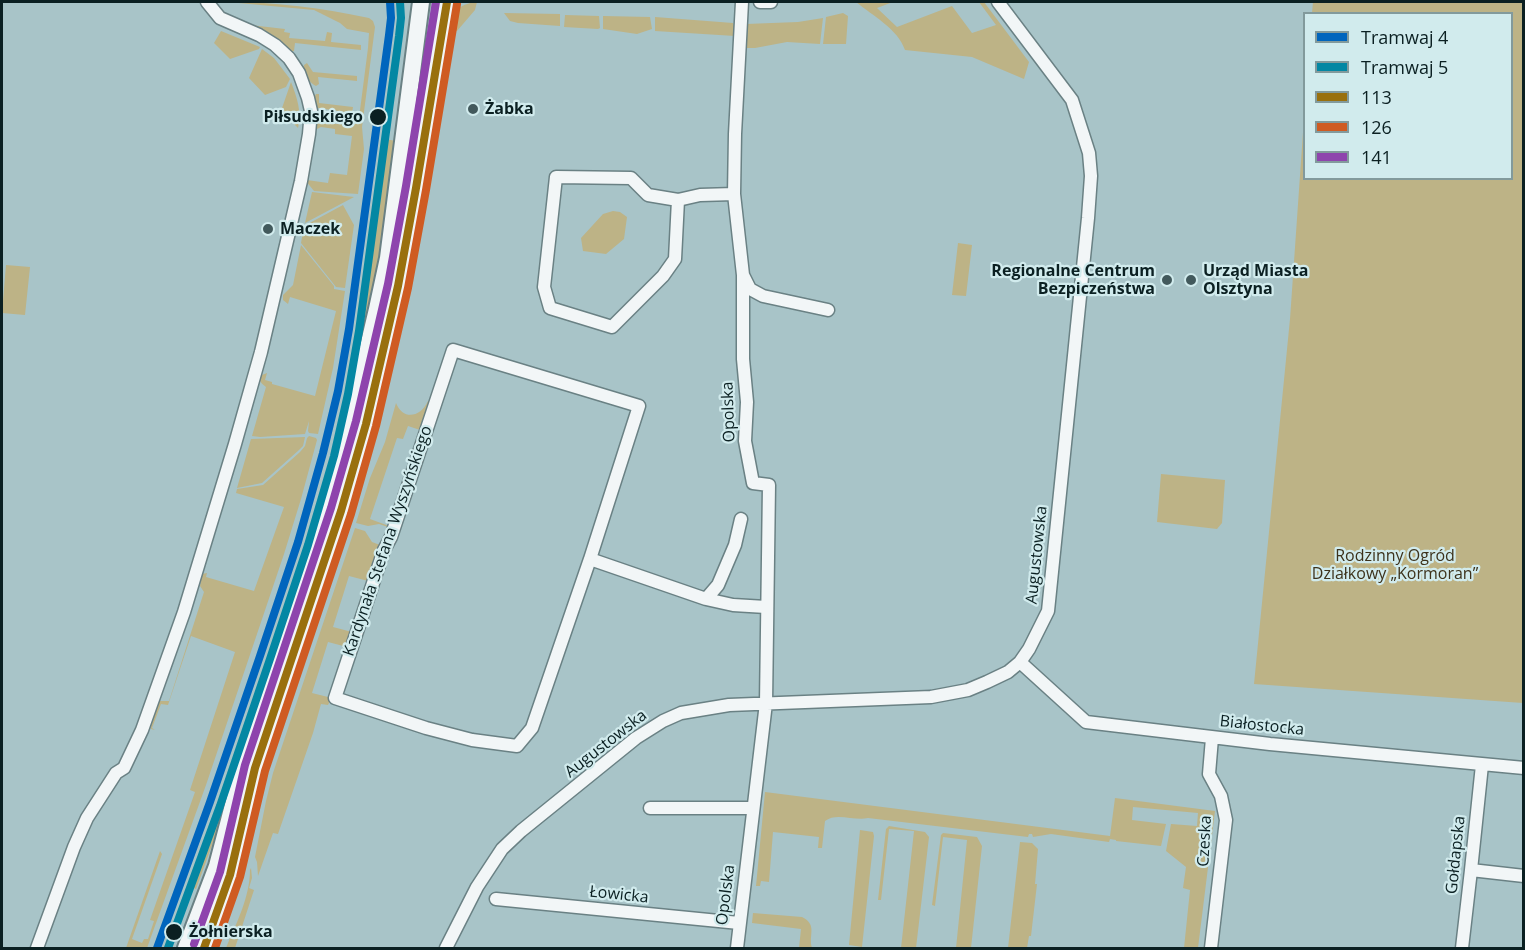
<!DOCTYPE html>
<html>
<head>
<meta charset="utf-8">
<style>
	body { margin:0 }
	#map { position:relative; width:1525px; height:950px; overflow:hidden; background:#a8c4c8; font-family:"Open Sans",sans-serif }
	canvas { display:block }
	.frame { position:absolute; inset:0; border:3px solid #0b2022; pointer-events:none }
	.legend { position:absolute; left:1303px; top:12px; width:210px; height:168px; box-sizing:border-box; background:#d1ebed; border:2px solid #829a9c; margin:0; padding:8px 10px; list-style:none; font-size:18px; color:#0b2022 }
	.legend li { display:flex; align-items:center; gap:12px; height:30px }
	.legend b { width:30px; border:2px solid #829a9c }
</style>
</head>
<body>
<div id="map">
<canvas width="1525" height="950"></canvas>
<div class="frame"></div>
<ul class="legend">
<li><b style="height:8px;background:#0065bd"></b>Tramwaj 4</li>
<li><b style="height:8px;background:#0387a3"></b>Tramwaj 5</li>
<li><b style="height:8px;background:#99700e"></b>113</li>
<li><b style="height:8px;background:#cf5b22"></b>126</li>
<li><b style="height:8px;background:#8e44ad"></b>141</li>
</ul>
</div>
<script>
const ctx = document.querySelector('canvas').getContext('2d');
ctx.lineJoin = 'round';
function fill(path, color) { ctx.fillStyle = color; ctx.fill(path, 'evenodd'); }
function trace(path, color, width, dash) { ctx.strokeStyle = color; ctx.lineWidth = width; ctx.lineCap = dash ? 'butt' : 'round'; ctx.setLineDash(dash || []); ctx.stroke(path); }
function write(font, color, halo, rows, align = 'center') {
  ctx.font = font + ' "Open Sans",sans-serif'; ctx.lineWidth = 4.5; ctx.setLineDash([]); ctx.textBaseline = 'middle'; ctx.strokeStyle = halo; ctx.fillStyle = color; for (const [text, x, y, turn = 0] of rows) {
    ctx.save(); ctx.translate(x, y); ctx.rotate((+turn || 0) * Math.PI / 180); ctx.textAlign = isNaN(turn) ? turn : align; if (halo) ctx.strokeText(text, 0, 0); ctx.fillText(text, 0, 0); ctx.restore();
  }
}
fill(new Path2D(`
	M228,2C276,2 322,8 369,18L373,21L375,27L362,127L364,149L358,194L314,191L305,180L314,138L307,180L328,183L330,173L347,175L352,136L335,134V129L321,127L315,130L316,114L314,98L316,94H319V103L353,107L352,113L318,108L317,122L349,125L355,124L359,118L368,48L369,33L347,29L340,23L314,10Z
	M477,2L475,10L457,31H449C453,13 457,4 477,2Z
	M856,2H893L877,8L897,27L952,6L972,33L996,25L979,2H984L1029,62L1024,79L972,57L905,50C898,29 873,16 856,2Z
	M1313,2H1523V703L1254,684L1290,319L1304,118V178H1512V14L1312,13Z
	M504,13L560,14V26L518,23L510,21Z
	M843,13L848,16L846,44H823L826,17Z
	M565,15L599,16L600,28L598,29L564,27Z
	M603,16L650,17L652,29L637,34L603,29Z
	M655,17L733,23L735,29V36L655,31Z
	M823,18L820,44L787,42L755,48H746V24L798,22Z
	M250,25L285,29L284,32L290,33L289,38L325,41L327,32L332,33L331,42L361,45V50L295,43L294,51L291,52L271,35Z
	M221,31L260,47L259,49L230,59L214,43Z
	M262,49L274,58L290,79L286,87L265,95L249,78Z
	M307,63L313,72L357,76V81L318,77L319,84L316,86C309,83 303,72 304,65Z
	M291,82C297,97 302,113 298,128L281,111Z
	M385,139L396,141L381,257L348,402L346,401L365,296Z
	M312,192L354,197L305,223Z
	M343,205L354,225L345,288L336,287L301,243L304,226Z
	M613,211L620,212L627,217L624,239L606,254L583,251L581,238L603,214Z
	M958,243L972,245L966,296L952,295Z
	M301,245L334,286V289L345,291L333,368L318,434L309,433L308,431L309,421L305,434L260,437L252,436L266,387C262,384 257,380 262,375L267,373L265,380L272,382V384L315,396L336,311L290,297L288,304L283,300V295L293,285Z
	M6,265L30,267L25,315L2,313Z
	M428,401L430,402L420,430L408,426L403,439L397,438L370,519L389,526L388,527L379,524L368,526L356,523L370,478L385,442L396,403C403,421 421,417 428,401Z
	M309,436L316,438L317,440L301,499L284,554L206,785L147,948H126L160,851L162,854L132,939L142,943L144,939H148L154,921L150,920L195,792L190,790L235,652L191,636L168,705L161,704L152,728L155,730L151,729V726L159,701H169L204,592L200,586L202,574L207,573L206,577L254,591L284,507L236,493L237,489L263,485L300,452L305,446L307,438Z
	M305,437L303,446L299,450L262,483L237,488L251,439Z
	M1161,474L1225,480L1222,523L1217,529L1157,522Z
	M355,528L365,531L372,542L380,545L368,581L349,576L333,627L352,632L347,647L328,642L312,693L328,697L330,701L328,705L321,704L313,733L278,834L273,833L258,876L257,862L255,857L266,801L273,773Z
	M239,749L241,750L215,837L196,889L191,887Z
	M765,792L1110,836L1115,798L1215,811L1198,948H1184L1190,890L1183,888L1186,867L1166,851L1171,824L1197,826L1198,813L1133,807L1132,820L1166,824L1161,846L1116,841V840L1110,839L1109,842L1051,834L1033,837L1032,834H1029L1028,837L868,818C854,821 836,812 825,821L822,848H818L819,837L773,832L769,882L761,881L760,886H756Z
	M889,826L925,832L929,837L916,948H901L914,831L889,829L881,900H878L886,829Z
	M860,830L873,832L874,836L862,947L849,945Z
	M943,833L977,837L982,846L971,948H956L967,840L943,837L935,906L932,905L941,835Z
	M1020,842L1032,843L1038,849L1035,884H1037L1031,936H1029L1027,948H1008Z
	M251,868L252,878L249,888L254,890L235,948H226C236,924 250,897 250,870Z
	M753,913L802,917C818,925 808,935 812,948H799L801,929L752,923Z`), '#bdb386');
const minor = new Path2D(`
	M742,2L735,134L734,194L743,275L750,289L763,296L828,310
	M760,2H771
	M678,200L675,259L663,276L612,327L550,308L544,287L556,177L631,178L648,195L678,200L700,195L734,194
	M590,559L639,406L453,350L391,537L384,550L335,698L426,728L472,740L517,746L532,728L590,559L706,599L733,605L766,607
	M706,599L718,585L735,545L741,519
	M1020,662L1086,722L1270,744L1524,768
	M650,808H752
	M1471,870L1524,876
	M496,899L739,923
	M37,948L74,847L87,818L116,773L124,768L142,730L184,612L235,444L261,352L301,181L309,134L311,111L308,98L299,73L289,58L275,45L259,35L220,18L207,2
	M446,948L477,887L502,849L521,831L636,738L663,721L681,713L729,705L931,697L968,690L987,682L1008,672L1020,662L1029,649L1048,611L1088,218L1091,176L1089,153L1072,100L998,2
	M737,948L766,703L769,485L753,483L745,441L747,402L743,359V275
	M1211,948L1226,820L1221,796L1209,774L1212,738
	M1462,948L1471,870L1482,765`);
const major = new Path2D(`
	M186,948L217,866L248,748L322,528L337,478L377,309L388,258L421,2
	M204,948L230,875L255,768L341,511L366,424L398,286L416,188L447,2`);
trace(minor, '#6a8184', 15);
trace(major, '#6a8184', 20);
trace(minor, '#f2f6f7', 12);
trace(major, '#f2f6f7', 16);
trace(new Path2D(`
	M204,948L230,875L255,768L341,511L366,424L398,286L416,188L447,2`), '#99700e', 8);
trace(new Path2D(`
	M215,948L240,877L265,771L351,514L376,426L408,288L426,190L457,4`), '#cf5b22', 8);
trace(new Path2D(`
	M194,944L220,872L245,765L331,508L356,421L388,284L406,186L436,2`), '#8e44ad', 8);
trace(new Path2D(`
	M157,948L210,802L260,656L298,542L323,453L338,391L349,329L389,35L391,18L390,2`), '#0065bd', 8);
trace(new Path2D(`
	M168,948L220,806L270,659L308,545L334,456L348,394L359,331L399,36L401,18L400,2`), '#0387a3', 8);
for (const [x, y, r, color] of [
	[473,109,6,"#42595c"],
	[378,117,9,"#0b2022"],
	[268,229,6,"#42595c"],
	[1167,280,6,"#42595c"],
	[1191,280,6,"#42595c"],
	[174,932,9,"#0b2022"]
]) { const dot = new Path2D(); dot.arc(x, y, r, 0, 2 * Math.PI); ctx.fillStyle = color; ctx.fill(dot); trace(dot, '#d1ebed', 2); }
write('bold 16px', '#0b2022', '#d1ebed', [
	["Żabka",485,109],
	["Maczek",280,229],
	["Regionalne Centrum",1155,271,"right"],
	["Bezpiczeństwa",1155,289,"right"],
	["Urząd Miasta",1203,271],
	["Olsztyna",1203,289]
], 'left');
write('bold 16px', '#0b2022', '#d1ebed', [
	["Piłsudskiego",363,117],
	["Żołnierska",189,932,"left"]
], 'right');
write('16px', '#0b2022', '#d1ebed', [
	["Opolska",729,412,-92],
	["Kardynała Stefana Wyszyńskiego",388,541,-71],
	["Augustowska",1037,555,-84],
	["Białostocka",1262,726,6],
	["Augustowska",606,744,-38],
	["Czeska",1205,841,-87],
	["Gołdapska",1456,855,-84],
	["Łowicka",619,895,6],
	["Opolska",726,895,-83]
]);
write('16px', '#3d321b', '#d1ebed', [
	["Rodzinny Ogród",1395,556],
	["Działkowy „Kormoran”",1395,574]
]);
</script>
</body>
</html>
